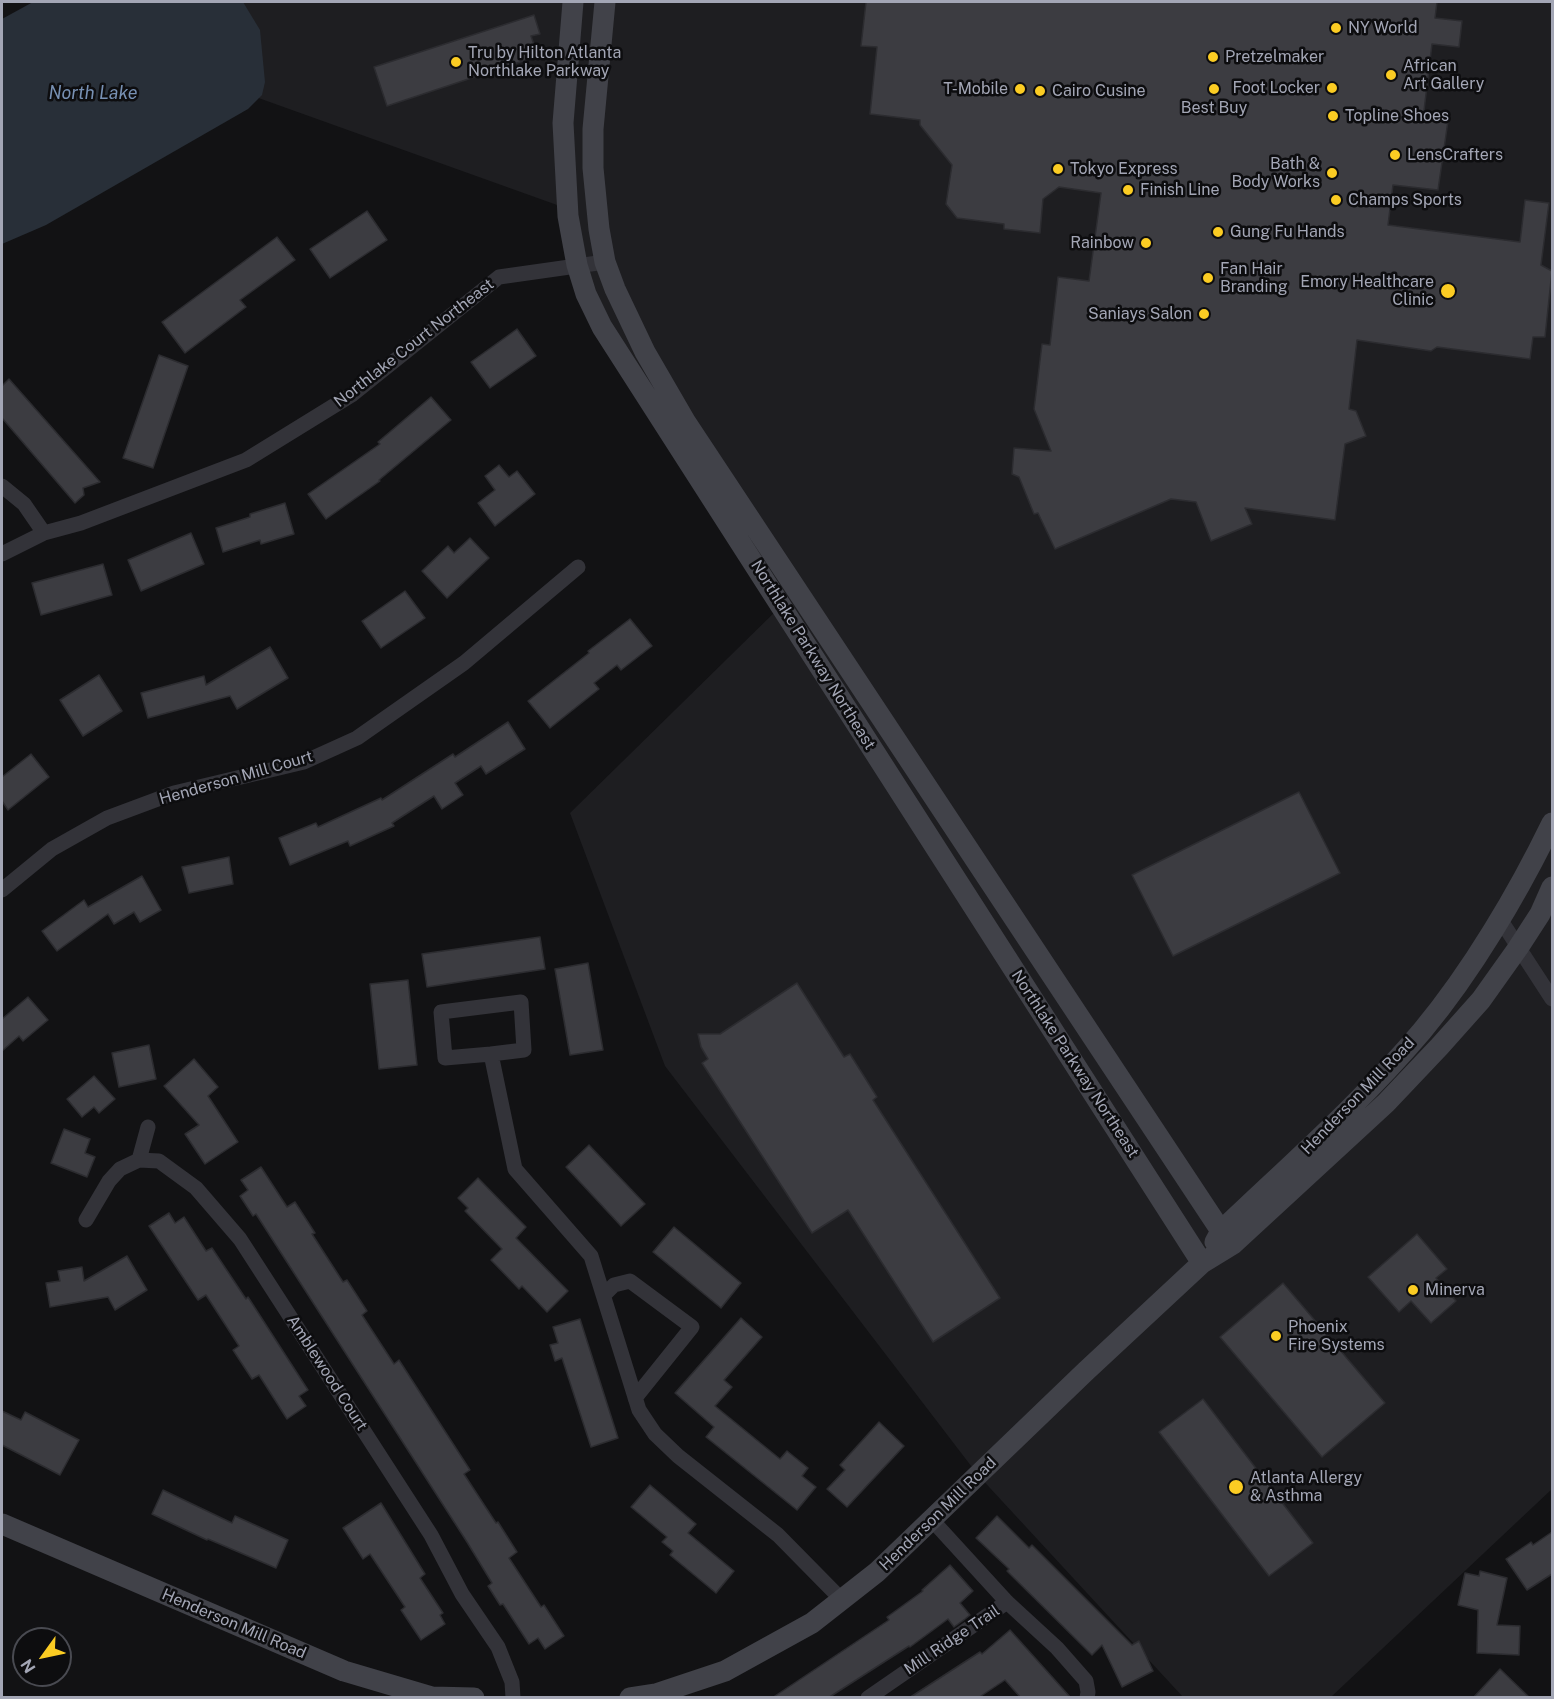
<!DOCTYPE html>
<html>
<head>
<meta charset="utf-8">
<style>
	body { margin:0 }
	#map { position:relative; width:1554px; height:1699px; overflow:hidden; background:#121214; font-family:"Public Sans",sans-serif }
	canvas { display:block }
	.frame { position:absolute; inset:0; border:3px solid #a3a6b5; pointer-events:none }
	.north { position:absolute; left:12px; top:1627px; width:60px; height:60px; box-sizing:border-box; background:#0d0d0f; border:2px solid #494a51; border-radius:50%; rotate:237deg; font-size:16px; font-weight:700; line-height:24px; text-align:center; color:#a3a6b5 }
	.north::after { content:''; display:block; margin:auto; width:21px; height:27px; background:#fbcc23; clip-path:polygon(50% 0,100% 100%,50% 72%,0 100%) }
</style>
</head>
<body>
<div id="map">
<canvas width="1554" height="1699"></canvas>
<div class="frame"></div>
<div class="north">N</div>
</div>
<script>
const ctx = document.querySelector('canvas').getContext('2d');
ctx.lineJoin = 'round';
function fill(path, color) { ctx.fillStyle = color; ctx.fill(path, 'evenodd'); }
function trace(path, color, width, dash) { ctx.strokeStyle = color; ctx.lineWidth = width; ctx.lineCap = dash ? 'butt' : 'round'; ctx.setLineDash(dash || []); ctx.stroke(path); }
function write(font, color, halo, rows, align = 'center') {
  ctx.font = font + ' "Public Sans",sans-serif'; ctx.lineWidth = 5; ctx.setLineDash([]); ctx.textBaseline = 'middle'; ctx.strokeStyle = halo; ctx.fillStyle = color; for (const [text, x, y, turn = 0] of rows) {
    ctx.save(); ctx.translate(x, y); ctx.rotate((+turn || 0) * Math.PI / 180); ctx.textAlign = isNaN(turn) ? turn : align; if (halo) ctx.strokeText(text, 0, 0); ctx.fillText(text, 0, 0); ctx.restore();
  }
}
fill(new Path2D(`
	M192,2H1552V1489L1331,1697H1183L978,1475L665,1066L570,813L782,605L579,276L571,210L239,91Z`), '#1e1e21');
fill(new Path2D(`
	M33,2H243L260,30L265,82L262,95L248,109L46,225L2,244V19Z`), '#282f38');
const building = new Path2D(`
	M866,2H1437L1435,18L1462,21L1459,47L1432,44L1423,119L1448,121L1438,190L1393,185L1388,225L1520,242L1525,200L1549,203L1541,265L1552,271L1545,337H1533L1530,359L1437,347L1431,351L1357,340L1349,409L1356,411L1366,436L1345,444L1335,520L1245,508L1252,524L1211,541L1196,502L1171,499L1055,549L1038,513L1034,514L1019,477L1012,474L1014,448L1051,451L1034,409L1042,344L1050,345L1058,277L1089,281L1101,193L1059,187L1043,199L1040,233L1004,229V224L957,218L946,204L952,165L920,125V120L870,114L877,47L861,46Z
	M534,15L540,34L531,36L538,56L387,106L374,67Z
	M367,211L387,240L330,278L310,249Z
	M277,237L295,260L240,300L246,307L185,353L162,322Z
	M517,329L536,356L490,388L471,362Z
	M159,355L188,366L153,468L123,458Z
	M9,379L100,482L83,488L84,495L75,503L2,418V386Z
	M431,397L451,420L379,480L380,481L326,519L308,494L380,444L378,442Z
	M499,465L509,477L517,471L535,494L495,526L478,503L495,490L485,476Z
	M285,503L294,534L261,544L260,540L223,552L216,528L250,517V514Z
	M191,533L204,564L141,591L128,560Z
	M470,538L489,558L447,598L422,571L448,546L454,553Z
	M103,564L112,595L41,615L32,583Z
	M405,591L425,618L381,648L362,621Z
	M630,619L652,646L621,670L617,665L594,683L599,689L550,728L528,701L589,653L588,651Z
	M270,647L288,678L237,709L230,696L148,718L141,693L204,676L206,685Z
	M99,675L122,711L83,736L60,700Z
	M508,722L525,749L486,774L481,766L455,783L463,795L442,809L434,796L392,823L394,826L350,846L348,841L290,865L279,838L316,823L318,827L381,798L382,800L453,754L455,757Z
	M31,754L49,777L8,810L2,801V777Z
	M1299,792L1340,873L1173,956L1132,875Z
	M229,857L233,884L189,893L182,867Z
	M142,876L161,910L140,922L134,912L114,924L108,914L57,951L42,931L84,900L88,907Z
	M540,937L545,969L427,987L422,954Z
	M588,963L603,1050L570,1055L555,969Z
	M408,980L417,1065L379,1069L370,984Z
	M797,983L844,1057L850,1054L877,1097L873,1100L1000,1298L933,1342L848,1210L812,1233L702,1063L708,1059L701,1047L698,1034H720Z
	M28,997L48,1020L23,1041L19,1036L2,1051V1019Z
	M149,1045L156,1079L119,1087L112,1053Z
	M194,1059L218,1087L208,1096L238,1142L205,1164L185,1134L199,1125L164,1086Z
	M94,1076L115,1099L99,1113L94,1107L82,1117L67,1099Z
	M64,1129L90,1139L85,1153L95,1157L87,1177L51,1163Z
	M589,1145L645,1204L621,1226L566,1167Z
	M261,1167L287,1207L295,1202L315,1233L312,1234L343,1282L347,1280L367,1311L362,1315L394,1364L399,1360L470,1470L464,1474L496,1523L498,1522L517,1552L509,1558L541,1607L544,1605L564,1636L545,1649L538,1638L529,1644L503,1604L500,1605L488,1586L492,1583L467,1542L256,1214L253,1216L240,1196L248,1190L241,1180Z
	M478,1178L526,1227L516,1238L568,1291L547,1312L522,1286L519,1289L491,1260L502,1249L465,1211L468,1208L458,1198Z
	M169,1213L175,1223L184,1217L206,1251L212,1248L246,1299L248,1297L308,1390L299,1396L306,1406L287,1419L259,1375L252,1379L233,1350L239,1346L206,1295L198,1300L149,1226Z
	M674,1227L741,1283L721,1308L653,1252Z
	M1417,1234L1447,1269L1436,1278L1456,1301L1431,1323L1411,1301L1399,1312L1368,1277Z
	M127,1256L147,1290L115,1310L108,1297L50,1307L46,1283L60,1281L58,1271L82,1267L84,1281Z
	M1283,1283L1385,1403L1322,1457L1220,1337Z
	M741,1318L762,1337L724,1380L732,1387L715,1406L780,1459L787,1451L808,1468L802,1476L816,1487L797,1510L706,1437L714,1427L675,1393Z
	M580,1319L618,1438L591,1447L562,1358L555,1361L550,1345L558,1343L553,1327Z
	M1203,1399L1313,1543L1269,1576L1159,1432Z
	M2,1411L21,1420L25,1412L79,1440L60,1475L2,1445Z
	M879,1422L904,1446L847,1507L827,1489L845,1470L840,1465Z
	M650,1485L696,1524L688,1533L734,1571L716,1593L670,1555L673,1551L662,1542L667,1537L631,1507Z
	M163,1490L232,1523L235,1516L288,1540L276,1568L208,1539L207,1540L152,1514Z
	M381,1503L425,1574L420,1578L443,1613L440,1615L445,1624L421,1640L401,1610L405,1607L370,1554L363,1559L343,1528Z
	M997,1516L1029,1548L1032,1545L1132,1645L1139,1641L1153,1671L1122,1687L1102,1645L1092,1655L1007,1571L1009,1569L976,1538Z
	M1552,1532V1574L1527,1590L1506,1559L1531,1542L1533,1545Z
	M950,1565L973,1591L960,1603L970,1615L965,1619L954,1627L948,1619L910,1647L909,1646L828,1698H772L889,1620L887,1617L923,1591L922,1590Z
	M1480,1571L1507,1578L1497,1625L1520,1626L1519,1655L1477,1653L1478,1610L1458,1605L1465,1573L1479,1576Z
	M1010,1630L1071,1698H1021L1005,1680L978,1698H909L980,1652L982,1654Z
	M1500,1669L1530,1698H1473Z`);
fill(building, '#3c3c41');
trace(building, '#2c2c30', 1.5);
trace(new Path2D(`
	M2,486L24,504L44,533
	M2,554L44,533L81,523L246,460L353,394L499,277L605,262
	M2,890L52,849L107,818L174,793L304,762L357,738L464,663L578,567
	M1500,919L1552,999
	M491,1054L524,1050L521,1002L441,1012L445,1058L491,1054L515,1169L591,1256L639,1410L655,1434L678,1456L778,1535L842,1600
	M139,1160L148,1127
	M86,1220L109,1181L120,1169L139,1160L159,1161L196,1188L240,1239L431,1535L462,1594L498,1647L512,1682L513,1698
	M604,1295L614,1285L630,1281L692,1327L635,1398
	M932,1520L1007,1602L1057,1648L1086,1681L1088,1692L1087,1698
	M868,1698L1007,1602`), '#333339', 15);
trace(new Path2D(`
	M573,2L563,123L568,216L577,265L586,294L602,327C804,638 1000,952 1202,1263
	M605,2L593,129V168L599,229L605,262L615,289L645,352L685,421L1221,1231L1233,1244
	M1215,1242L1221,1231C1289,1166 1361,1103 1422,1031C1472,971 1518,893 1552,823
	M2,1524L344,1671L432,1697L474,1698
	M630,1698L656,1694L725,1671L812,1623L877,1572L1086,1371L1202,1263L1233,1244L1386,1103L1440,1046L1481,1000L1518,948L1540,914L1552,887`), '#414249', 21);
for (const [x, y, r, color] of [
	[1336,28,6,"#fbcc23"],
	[1213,57,6,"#fbcc23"],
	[456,62,6,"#fbcc23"],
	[1391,75,6,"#fbcc23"],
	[1332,88,6,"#fbcc23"],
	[1020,89,6,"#fbcc23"],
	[1214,89,6,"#fbcc23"],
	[1040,91,6,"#fbcc23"],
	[1333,116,6,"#fbcc23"],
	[1395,155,6,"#fbcc23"],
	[1058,169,6,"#fbcc23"],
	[1332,173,6,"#fbcc23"],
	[1128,190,6,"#fbcc23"],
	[1336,200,6,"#fbcc23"],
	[1218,232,6,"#fbcc23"],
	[1146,243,6,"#fbcc23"],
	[1208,278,6,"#fbcc23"],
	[1448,291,8,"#fbcc23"],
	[1204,314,6,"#fbcc23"],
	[1413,1290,6,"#fbcc23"],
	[1276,1336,6,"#fbcc23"],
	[1236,1487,8,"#fbcc23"]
]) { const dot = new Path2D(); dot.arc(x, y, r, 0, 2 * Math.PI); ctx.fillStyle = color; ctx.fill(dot); trace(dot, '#0d0d0f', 2); }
write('16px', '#a3a6b5', '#0d0d0f', [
	["NY World",1348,28],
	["Tru by Hilton Atlanta",468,53],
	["Northlake Parkway",468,71],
	["Pretzelmaker",1225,57],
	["African",1403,66],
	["Art Gallery",1403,84],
	["Foot Locker",1320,88,"right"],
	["T-Mobile",1008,89,"right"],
	["Cairo Cusine",1052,91],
	["Best Buy",1214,108,"center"],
	["Topline Shoes",1345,116],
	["LensCrafters",1407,155],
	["Bath &",1320,164,"right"],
	["Body Works",1320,182,"right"],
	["Tokyo Express",1070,169],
	["Finish Line",1140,190],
	["Champs Sports",1348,200],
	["Gung Fu Hands",1230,232],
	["Rainbow",1134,243,"right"],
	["Fan Hair",1220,269],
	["Branding",1220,287],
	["Emory Healthcare",1434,282,"right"],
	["Clinic",1434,300,"right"],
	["Saniays Salon",1192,314,"right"],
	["Minerva",1425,1290],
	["Phoenix",1288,1327],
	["Fire Systems",1288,1345],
	["Atlanta Allergy",1250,1478],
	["& Asthma",1250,1496]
], 'left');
write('16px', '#a3a6b5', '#0d0d0f', [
	["Northlake Court Northeast",414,343,-38],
	["Northlake Parkway Northeast",813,655,58],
	["Henderson Mill Court",236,778,-16],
	["Northlake Parkway Northeast",1075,1064,57],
	["Henderson Mill Road",1358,1096,-46],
	["Amblewood Court",327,1373,57],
	["Henderson Mill Road",938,1514,-44],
	["Henderson Mill Road",234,1624,23],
	["Mill Ridge Trail",952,1640,-34]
]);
write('italic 18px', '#7790b3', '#0d0d0f', [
	["North Lake",93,93]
]);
</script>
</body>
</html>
